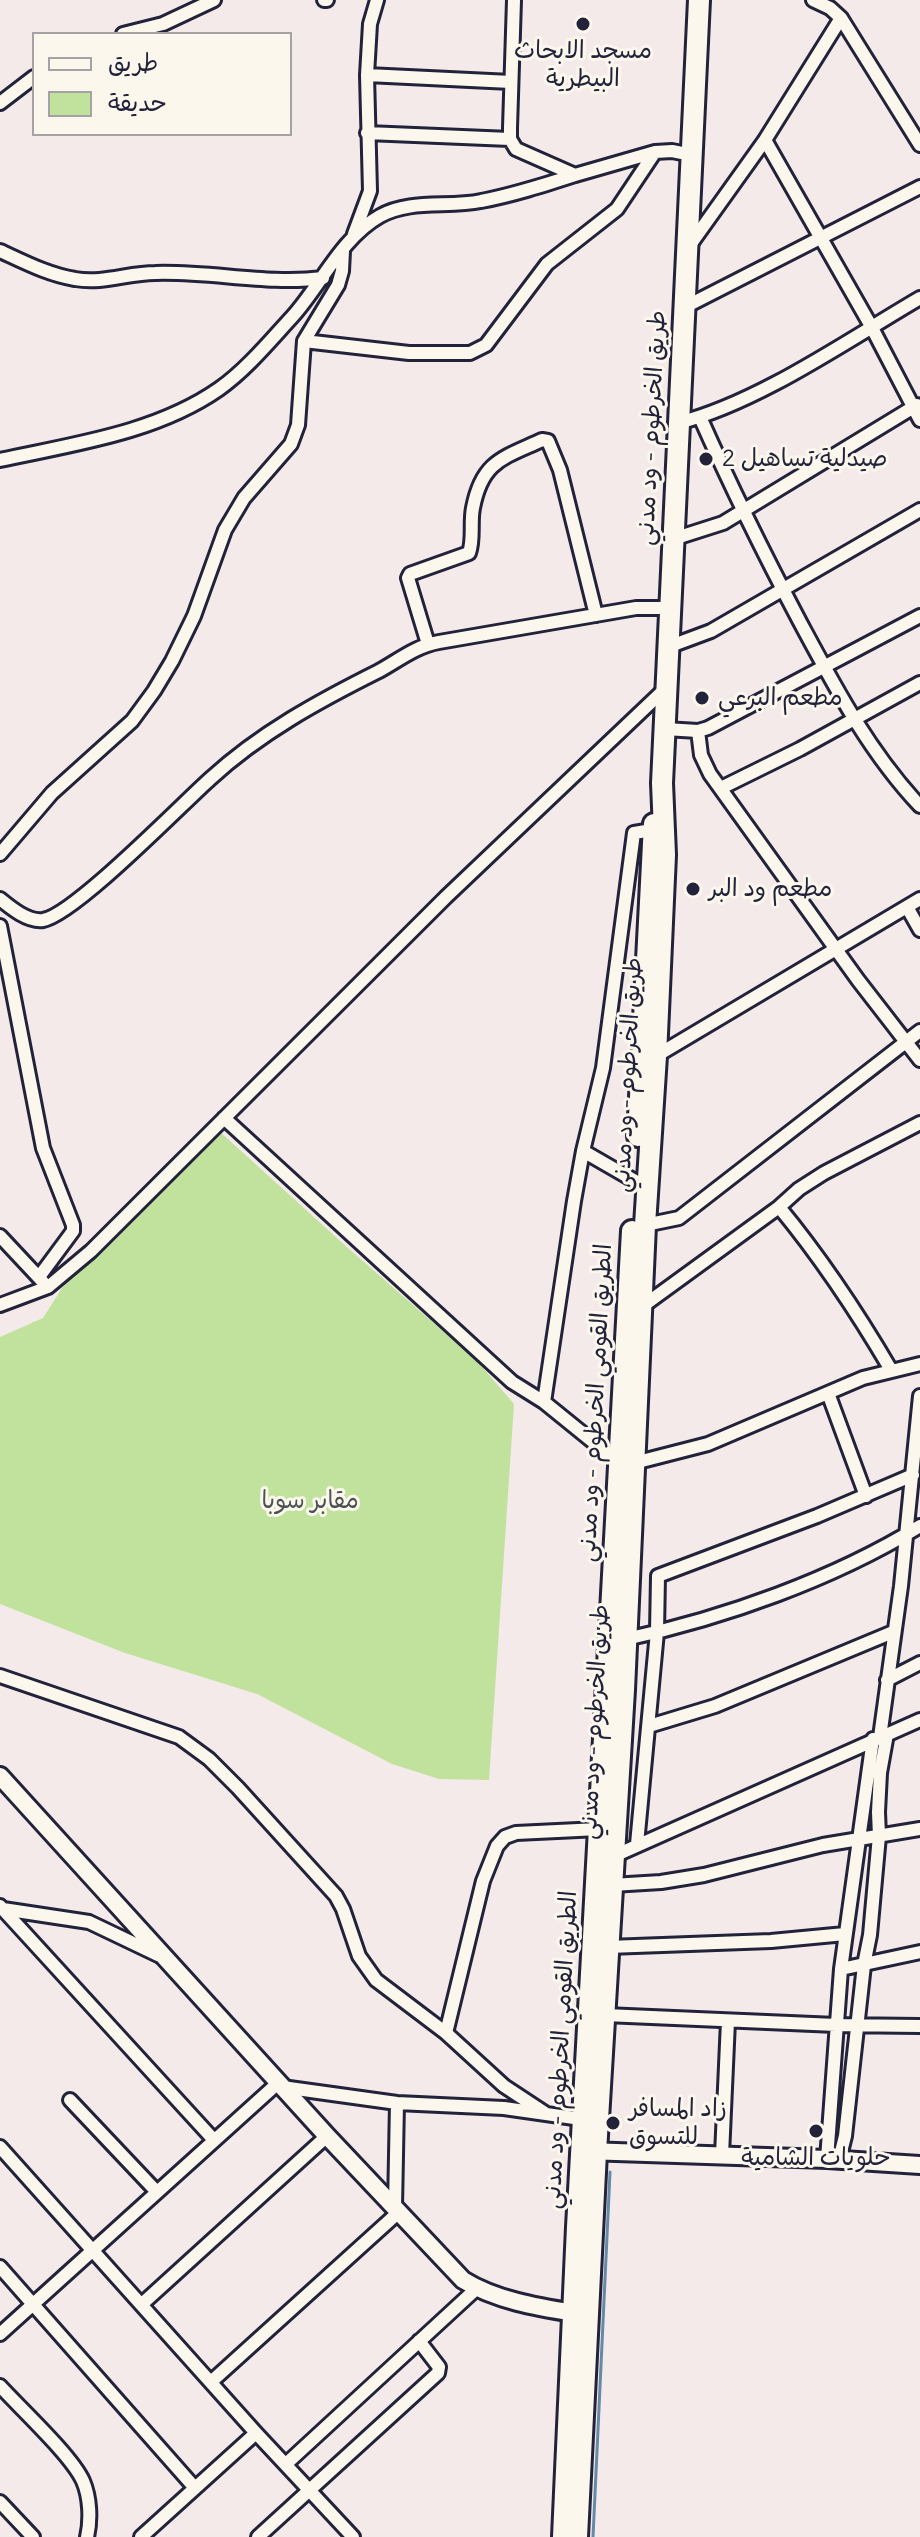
<!DOCTYPE html>
<html>
<head>
<meta charset="utf-8">
<style>
	body { margin:0 }
	#map { position:relative; width:920px; height:2537px; overflow:hidden; background:#f5eaea; font-family:Delius,"Playpen Sans Arabic",sans-serif }
	canvas { display:block }
	.legend { position:absolute; left:32px; top:32px; width:260px; height:104px; box-sizing:border-box; background:#fbf7ec; border:2px solid #a4a2a5; margin:0; padding:10px 14px; list-style:none; font-size:24px; color:#22223b }
	.legend li { display:flex; align-items:center; gap:16px; height:40px }
	.legend b { width:40px; border:2px solid #a4a2a5 }
</style>
</head>
<body>
<div id="map">
<canvas width="920" height="2537"></canvas>
<ul class="legend">
<li><b style="height:10px;background:#fbf7ec"></b>طريق</li>
<li><b style="height:22px;background:#c0e29c"></b>حديقة</li>
</ul>
</div>
<script>
const ctx = document.querySelector('canvas').getContext('2d');
ctx.lineJoin = 'round';
function fill(path, color) { ctx.fillStyle = color; ctx.fill(path, 'evenodd'); }
function trace(path, color, width, dash) { ctx.strokeStyle = color; ctx.lineWidth = width; ctx.lineCap = dash ? 'butt' : 'round'; ctx.setLineDash(dash || []); ctx.stroke(path); }
function write(font, color, halo, rows, align = 'center') {
  ctx.font = font + ' Delius,"Playpen Sans Arabic",sans-serif'; ctx.lineWidth = 6; ctx.setLineDash([]); ctx.textBaseline = 'middle'; ctx.strokeStyle = halo; ctx.fillStyle = color; for (const [text, x, y, turn = 0] of rows) {
    ctx.save(); ctx.translate(x, y); ctx.rotate((+turn || 0) * Math.PI / 180); ctx.textAlign = isNaN(turn) ? turn : align; if (halo) ctx.strokeText(text, 0, 0); ctx.fillText(text, 0, 0); ctx.restore();
  }
}
fill(new Path2D(`
	M219,1131L348,1248L477,1361L514,1404L489,1780L439,1779L392,1764L257,1694L125,1653L0,1604V1337L43,1318L62,1288Z`), '#c0e29c');
trace(new Path2D(`
	M593,2537L610,2172`), '#648aa8', 3);
const minor = new Path2D(`
	M324,0H327
	M514,0L510,128V139L516,149L575,175L655,152L672,151L692,155
	M813,0L830,8L841,18L920,145
	M123,34L163,24L214,0
	M367,75L511,82
	M0,103L34,77
	M367,133L510,139
	M765,140L871,326L920,420
	M354,234L370,191L367,75L370,24L377,0
	M690,245L765,140L841,18
	M0,251C24,262 49,275 75,279C103,284 128,273 155,273C212,271 267,285 323,278
	M683,308L920,187
	M304,341L409,353H470L486,345L547,264L617,209L655,152
	M700,417C731,487 764,554 800,622C835,687 869,752 920,806
	M678,423C758,403 848,340 920,298
	M0,460C73,444 156,433 219,389C246,370 270,341 292,317C321,285 341,238 380,216C410,199 448,208 481,201C513,195 544,185 575,175
	M673,539L723,523L917,405
	M428,644L408,578L410,574L469,553C474,539 470,523 473,508C482,461 503,458 542,440L548,441L560,470L596,615
	M668,647L711,631L920,510
	M665,729L698,731L708,728L920,616
	M698,731L701,755L710,774L858,980L920,1060
	M721,788L800,749L920,683
	M0,854L52,793L132,721L154,691L172,661L194,616L225,530L244,498L291,444L298,425L304,341L338,285L342,271L343,251
	M0,899C11,908 28,922 43,920C74,915 181,805 210,779C260,733 319,701 379,671C399,660 416,646 439,642L636,608H670
	M907,907L920,930
	M0,926L43,1148L73,1225V1231L39,1277
	M656,1056L920,899
	M224,1118L512,1382L544,1402L618,1462
	M583,1151L635,1181
	M779,1207C822,1259 857,1312 891,1370
	M645,1225L679,1218L920,1031
	M0,1236L43,1282
	M0,1305L48,1287L91,1251L446,897L666,688
	M643,1306L779,1207L799,1189L824,1173L920,1123
	M828,1393L866,1496
	M544,1402L574,1201L583,1151L603,1068L634,833L658,829
	M634,1463L708,1444L863,1378L920,1364
	M626,1639C724,1618 834,1579 920,1526
	M0,1676L179,1737L209,1759L238,1788L336,1896L343,1909L359,1956L376,1980L446,2033L504,2086L545,2113
	M887,1680L920,1663
	M649,1726L715,1706L893,1632
	M880,1737L901,1586L920,1396
	M637,1844L657,1632L658,1576L817,1516L913,1475
	M614,1856L920,1720
	M612,1885L661,1882L704,1875L823,1845L920,1829
	M0,1906L213,2139
	M3,1909L89,1922L158,1955
	M608,1947L771,1941L845,1934
	M841,1969L920,1952
	M605,2015L836,2025L920,2026
	M446,2033L483,1881L497,1846L505,1837L516,1833L599,1829
	M282,2087L397,2103L504,2108L588,2120
	M70,2100L156,2191
	M0,2147L256,2433L353,2537
	M722,2155L728,2021
	M827,2159L841,1969L873,1739
	M839,2160L845,2136L864,1965L870,1935L879,1836L878,1812L880,1773L887,1734
	M395,2207L397,2103
	M0,2267L195,2488
	M142,2304L327,2136
	M0,2334L278,2083
	M212,2381L400,2211
	M0,2386C20,2408 72,2456 83,2481C90,2497 91,2520 87,2537
	M286,2464L476,2289
	M0,2502L33,2537
	M141,2537L256,2433
	M258,2537L438,2373L439,2367L419,2341`);
const tertiary = new Path2D(`
	M0,1776L327,2136L463,2280C495,2300 537,2307 574,2313
	M586,2151L827,2159L920,2165`);
const trunk = new Path2D(`
	M638,1136L654,824
	M563,2537L577,2227L632,1231
	M577,2537L596,2152L624,1690L645,1225L656,1056L665,855L662,783L699,0`);
trace(minor, '#22223b', 18);
trace(tertiary, '#22223b', 22);
trace(trunk, '#22223b', 26);
trace(minor, '#fbf7ec', 12);
trace(tertiary, '#fbf7ec', 16);
trace(trunk, '#fbf7ec', 20);
for (const [x, y, r, color] of [
	[583,24,8,"#22223b"],
	[706,459,8,"#22223b"],
	[702,698,8,"#22223b"],
	[693,889,8,"#22223b"],
	[613,2123,8,"#22223b"],
	[816,2131,8,"#22223b"]
]) { const dot = new Path2D(); dot.arc(x, y, r, 0, 2 * Math.PI); ctx.fillStyle = color; ctx.fill(dot); trace(dot, '#fbf7ec', 3); }
write('24px', '#22223b', '#fbf7ec', [
	["مسجد الابحاث",583,51,"center"],
	["البيطرية",583,79,"center"],
	["صيدلية تساهيل 2",722,459],
	["مطعم البرعي",718,698],
	["مطعم ود البر",709,889],
	["زاد المسافر",629,2109],
	["للتسوق",629,2137],
	["حلويات الشامية",816,2158,"center"]
], 'left');
write('24px', '#22223b', '#fbf7ec', [
	["طريق الخرطوم - ود مدني",652,428,-87],
	["طريق الخرطوم - ود مدني",628,1075,-87],
	["الطريق القومي الخرطوم - ود مدني",596,1403,-87],
	["طريق الخرطوم - ود مدني",595,1722,-87],
	["الطريق القومي الخرطوم - ود مدني",561,2050,-87]
]);
write('24px', '#4a5253', '#fbf7ec', [
	["مقابر سوبا",310,1501]
]);
</script>
</body>
</html>
